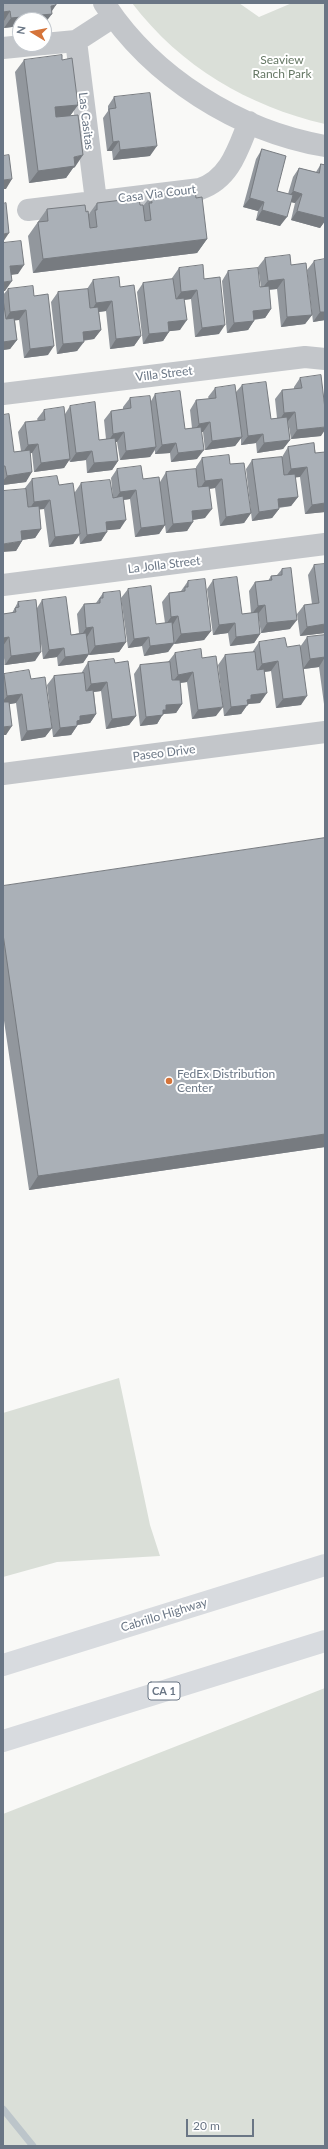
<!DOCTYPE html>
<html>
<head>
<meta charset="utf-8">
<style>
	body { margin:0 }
	#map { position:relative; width:328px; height:2149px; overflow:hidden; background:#f9f9f7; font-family:Lato,sans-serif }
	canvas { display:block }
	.frame { position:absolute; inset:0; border:4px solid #6a7685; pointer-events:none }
	.north { position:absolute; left:12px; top:12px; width:40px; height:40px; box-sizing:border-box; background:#fff; border:1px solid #c3c8ce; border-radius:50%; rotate:280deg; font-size:11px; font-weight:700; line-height:16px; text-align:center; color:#6a7685 }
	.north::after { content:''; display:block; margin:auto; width:14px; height:18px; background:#d5743a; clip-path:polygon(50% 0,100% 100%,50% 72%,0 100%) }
	.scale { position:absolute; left:186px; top:2119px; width:68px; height:18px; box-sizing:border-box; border:2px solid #6a7685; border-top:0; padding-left:5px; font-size:12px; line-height:14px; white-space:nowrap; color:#6a7685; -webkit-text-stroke:3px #fff; paint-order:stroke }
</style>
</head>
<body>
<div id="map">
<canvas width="328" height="2149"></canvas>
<div class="frame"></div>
<div class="north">N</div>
<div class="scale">20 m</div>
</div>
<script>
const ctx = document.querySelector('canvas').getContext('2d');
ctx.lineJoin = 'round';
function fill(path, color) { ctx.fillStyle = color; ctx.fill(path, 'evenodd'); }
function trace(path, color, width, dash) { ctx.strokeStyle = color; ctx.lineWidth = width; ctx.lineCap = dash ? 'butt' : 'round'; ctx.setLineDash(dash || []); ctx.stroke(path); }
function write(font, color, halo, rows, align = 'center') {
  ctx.font = font + ' Lato,sans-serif'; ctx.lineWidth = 4; ctx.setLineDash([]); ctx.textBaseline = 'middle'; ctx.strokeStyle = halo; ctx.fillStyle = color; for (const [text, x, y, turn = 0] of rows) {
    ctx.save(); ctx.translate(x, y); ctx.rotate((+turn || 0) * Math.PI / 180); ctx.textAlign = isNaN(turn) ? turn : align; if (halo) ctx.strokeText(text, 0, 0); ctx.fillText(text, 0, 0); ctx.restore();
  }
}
fill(new Path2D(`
	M132,3H239L259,17L292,3H325V124C248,106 181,67 132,3Z
	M119,1378L150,1525L160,1556L57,1562L3,1577V1413Z
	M325,1688V2146H3V1814Z`), '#dadfd8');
trace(new Path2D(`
	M3,2109L33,2146`), '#bcc5ca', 7);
trace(new Path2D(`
	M104,3C152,77 238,131 325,146
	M76,41L96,201
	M44,44L76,41L113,17
	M3,48L43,44
	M28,210L200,189C230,179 238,149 249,122
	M3,394L305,357L325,359
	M3,585L325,544
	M3,774L325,732`), '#c3c6ca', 22);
trace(new Path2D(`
	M3,1665L325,1565
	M3,1741L325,1641`), '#d8dbdf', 22);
fill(new Path2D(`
	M3,3L52,12L45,23H44V20H20V26L4,28V21H3Z
	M24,60H62L78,105L70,116L75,167L73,168L66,178L29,183L15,72Z
	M114,97L150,156L113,160L112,151H107L103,118L108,111V106Z
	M262,149L277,191L288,194L293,177L299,168L316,172L321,164L325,165V221L320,228L291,220L295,203L291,202L280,226L256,220L258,211L243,207L256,159Z
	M151,196L196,198L207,239L197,253L33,273L28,236L47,209L86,212L89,214L97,203L140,205L143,206Z
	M265,258L291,265L312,315L305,324L281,327L277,289L269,290L271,309L265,318L254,320L248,330L227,333L222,281L228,271L261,287L258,267Z
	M314,261L325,320L313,322L307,270Z
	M179,268L204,279L219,334L195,337L191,299L184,300L180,330L169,331L163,341L143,344L137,292L143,283L173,279L172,278Z
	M93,280L120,287L141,336L134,346L110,349L106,311L99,312L101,330L94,339L83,341L77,351L57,354L51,302L58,292L87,289Z
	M8,289L34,296L48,355L24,358L19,320H15L17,340L10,349L3,350V295Z
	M300,378L321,436L291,439L288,421L290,440L283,449L257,453L256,443L241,445V438L235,446L205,450L203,432H201L197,459L171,462L170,453L155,454V450L150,457L120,460L117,442H116L118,461L112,470L87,473L86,460L70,462L69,460L64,468L34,472L32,453H30L26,482L3,485V415L14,452L21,451L18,432L25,422L38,421L37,419L44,410L65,414L70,406L99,440L106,439L104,420L111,411L123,409V407L130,398L151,401L155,394L185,429L192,428L190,410L196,400L209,399L208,397L215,388L236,392L242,385L271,419L277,418L275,399L282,390L294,389V387Z
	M314,443L325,512L305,514L300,477H295L298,497L291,506L279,508V509L272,518L252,521L246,469L252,460L282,457L288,447Z
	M202,458L230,464L251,513L244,523L220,526L215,488L209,489L205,518L193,520L187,531L166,533L165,525L159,534L135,537L130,499L124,500L120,529L107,530L101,541L80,544L79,535L73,544L49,547L44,509H39L41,529L35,538L22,540V541L16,551L25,488L32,479L59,485L75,492L81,483L113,498L111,478L117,469L143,479L160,482L166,472L196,469V467Z
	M314,565L325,633L300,636L297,614L304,605L312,604L308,575Z
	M282,569L290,629L261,633L258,614L260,634L254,643L230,646L228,633L213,635L207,589L213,580L242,614L251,613L249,591L255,582L268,581L271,576L277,575Z
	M188,581L211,631L204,640L174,644L168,652L144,656L142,646L128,648L121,598L128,589L156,624L165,623L162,602L169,593L181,592V591Z
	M103,593L126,642L119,652L89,655V654L83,663L58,666L57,657L43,659L41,644L35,661L5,665L3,651V614L12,613L18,602L37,608L42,600L71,635L79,633L77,614L84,604L96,603Z
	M325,635V704H324L319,667L304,669L301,705L276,708L271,671L264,672L260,703L248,704L241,714L224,716L218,665L225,655L253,652V651L259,642L287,647H300L307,637Z
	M175,653L202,658L216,716L192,719L187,682L180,683L182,704L176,713L163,714L157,724L140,726L134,674L140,665L168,662Z
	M88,662L115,663L136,716L129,725L106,729L101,691L94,692L96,714L90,723L77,725V726L71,735L53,737L47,685L54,676L82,673V672Z
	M4,674L31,679L52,728L45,737L21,741L16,703L10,704L6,735H3V675Z
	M325,838V1147L29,1190L3,1014V886Z`), '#92979d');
fill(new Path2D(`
	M56,5L50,14H52L45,23H44V20H20V26L4,28L11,18L51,6Z
	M10,11L4,21H3V12Z
	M78,105L69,117L47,120L55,107Z
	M119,141L112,151H107L113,142Z
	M157,146L150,156L113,160L120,150Z
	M83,155L75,167L73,168L66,178L29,183L38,171L74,157Z
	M12,179L6,189H3V180Z
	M293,191L302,194L295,203L286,201Z
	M250,198L264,202L258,211L243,207Z
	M262,210L287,217L280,226L256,220Z
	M297,211L325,218V221L320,228L291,220Z
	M9,233L3,242V234Z
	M207,239L197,253L33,273L43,259Z
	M24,265L18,274L4,276L10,266Z
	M284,279L277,289L261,290L268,281Z
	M12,281L5,291H3V282Z
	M197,290L191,299L175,301L181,292Z
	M112,301L106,311L90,313L96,303Z
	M271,309L265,318L247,320L253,311Z
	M26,310L19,320L4,322L10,312Z
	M320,312H325V320L313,322Z
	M312,315L305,324L281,327L287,317Z
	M187,320L180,330L162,332L168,322Z
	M254,321L248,330L227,333L234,323Z
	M225,325L219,334L195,337L202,328Z
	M101,330L94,339L76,341L83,332Z
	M169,332L163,341L143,344L149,334Z
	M141,336L134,346L110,349L116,339Z
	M17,340L10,349L3,350V342Z
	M84,342L77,351L57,354L63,344Z
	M54,346L48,355L24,358L30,349Z
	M295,412L288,421L278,422L284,413Z
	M210,422L203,432L193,433L199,424Z
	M325,427V430L321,436L291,439L297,430Z
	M124,432L117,442L107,443L113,434Z
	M263,434L256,443L241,445L248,436Z
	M242,437L235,446L205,450L212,441Z
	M290,440L283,449L257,453L264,443Z
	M176,443L170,453L155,454L162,445Z
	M38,444L32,453L21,455L28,445Z
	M156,447L150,457L120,460L126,451Z
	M204,450L197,459L171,462L178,453Z
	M92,451L86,460L70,462L76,453Z
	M70,459L64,468L34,472L41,463Z
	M118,461L112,470L87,473L94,463Z
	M307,467L300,477L284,479L291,469Z
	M32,472L26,482L3,485V481L7,476Z
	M222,479L215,488L199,490L205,481Z
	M136,490L130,499L114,501L120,492Z
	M298,497L291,506L271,508L278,499Z
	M50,500L44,509L28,511L34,502Z
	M325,503V512L305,514L312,505Z
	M212,509L205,518L185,521L192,511Z
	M279,509L272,518L252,521L259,512Z
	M251,513L244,523L220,526L226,517Z
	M126,520L120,529L99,531L106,522Z
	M193,522L187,531L166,533L173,524Z
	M165,525L159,534L135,537L141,528Z
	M41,529L35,538L15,541L21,531Z
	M107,532L101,541L80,544L87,535Z
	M80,534L73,544L49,547L55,537Z
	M22,541L16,551L3,552V544Z
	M265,605L258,614L251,615L258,606Z
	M178,616L172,626H165L171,617Z
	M297,620L290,629L261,633L267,623Z
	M235,623L228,633L213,635L219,625Z
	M325,624V633L300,636L307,627Z
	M93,627L87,637L80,638L86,628Z
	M211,631L204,640L174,644L181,634Z
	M260,634L254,643L230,646L236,637Z
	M9,637L3,646V638Z
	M149,637L142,646L128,648L134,639Z
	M126,642L119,652L89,655L95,646Z
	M174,643L168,652L144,656L150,646Z
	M64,648L57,657L43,659L49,650Z
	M41,652L35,661L5,665L11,656Z
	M89,654L83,663L58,666L65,657Z
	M325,657L319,667L303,669L310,659Z
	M278,661L271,671L256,673L262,664Z
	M193,672L187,682L171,684L178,675Z
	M107,682L101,691L85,693L91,684Z
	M267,693L260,703L248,704L241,714L224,716L231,707L251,695Z
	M22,694L16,703L3,705V701L7,696Z
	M307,696L301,705L276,708L283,699Z
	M182,704L176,713L163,714L157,724L140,726L146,717L166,705Z
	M223,707L216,716L192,719L198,710Z
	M96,714L90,723L77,725V726L71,735L53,737L60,728L80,716Z
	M136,716L129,725L106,729L112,719Z
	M12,726L6,735H3V727Z
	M52,728L45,737L21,741L27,731Z
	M325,1134V1147L29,1190L38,1176Z`), '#777b80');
const building = new Path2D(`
	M3,3H56V5L51,6L52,14L11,18L10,11L3,12Z
	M62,55V60L72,58L78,105L55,107L56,117L78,115L83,155L74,157L75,166L38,171L24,60Z
	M150,93L157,146L120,150L119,141L113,142L109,109L116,108L114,97Z
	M262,149L286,156L277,191L293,195L287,217L262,210L264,202L250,198Z
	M9,155L12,179L3,180V156Z
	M321,164L325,165V218L297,211L302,194L293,191L299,168L319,173Z
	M195,190L196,198L202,197L207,239L43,259L38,222L48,221L47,209L85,205L86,212L88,211L90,228L97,227L95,210H97V203L139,198L140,205H143L145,221L151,220L149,203H152L151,196Z
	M6,203L9,233L3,234V204Z
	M21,241L24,265L10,266L12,281L3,282V243Z
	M290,255L291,265L306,263L312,315L287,317L284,279L268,281L265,258Z
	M325,259V312H320L314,261Z
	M203,265L204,279L220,277L225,325L202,328L197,290L181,292L179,268Z
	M258,268L260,287L269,286L271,309L253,311L254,321L234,323L228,271Z
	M119,277L120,287L134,285L141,336L116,339L112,301L96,303L93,280Z
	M173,279L176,299L184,298L187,320L168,322L169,332L149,334L143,283Z
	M33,286L34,296L48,294L54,346L30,349L26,310L10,312L8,289Z
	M88,289L90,308L98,307L101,330L83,332L84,342L63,344L58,292Z
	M3,299L6,319L14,318L17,340L3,342Z
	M321,375L325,409V427L297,430L295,412L284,413L282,390L302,388L300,378Z
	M266,382L271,419L287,417L290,440L264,443L263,434L248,436L242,385Z
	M235,385L242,437L212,441L210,422L199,424L196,400L216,398L215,388Z
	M180,391L185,429L201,427L204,450L178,453L176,443L162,445L155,394Z
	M150,396L156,447L126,451L124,432L113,434L111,411L131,408L130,398Z
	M95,402L99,440L115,438L118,461L94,463L92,451L76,453L70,406Z
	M64,407L70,459L41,463L38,444L28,445L25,422L45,420L44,410Z
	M9,414L14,452L30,450L32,472L7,476L5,466H3V415Z
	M314,443L315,453L325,452V503L312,505L307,467L291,469L288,447Z
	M229,455L230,464L244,463L251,513L226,517L222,479L205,481L202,458Z
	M282,457L284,475L295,474L298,497L278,499L279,509L259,512L252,460Z
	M141,466L143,479L159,477L165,525L141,528L136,490L120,492L117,469Z
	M196,469L198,487L209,486L212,509L192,511L193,522L173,524L166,472Z
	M57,476L59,485L73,483L80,534L55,537L50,500L34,502L32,479Z
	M110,480L113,498L123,496L126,520L106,522L107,532L87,535L81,483Z
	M26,489L28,507L39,506L41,529L21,531L22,541L3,544V491Z
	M325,564V624L307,627L304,605L319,603L314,565Z
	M291,568L297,620L267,623L265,605L258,606L255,582L272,580L271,576L282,575V569Z
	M237,577L242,614L258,612L260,634L236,637L235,623L219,625L213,580Z
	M205,579L211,631L181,634L178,616L171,617L169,593L185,591V587H188V581Z
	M151,586L156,624L172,622L174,643L150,646L149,637L134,639L128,589Z
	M120,591L126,642L95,646L93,627L86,628L84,604L100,603V598H103V593Z
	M66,597L71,635L86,633L89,654L65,657L64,648L49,650L42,600Z
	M36,600L41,652L11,656L9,637L3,638V614L16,612L15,608L19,607L18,602Z
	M325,635V657L310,659L307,637Z
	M285,638L287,647L300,645L307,696L283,699L278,661L262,664L259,642Z
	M201,649L202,658L216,656L223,707L198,710L193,672L178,675L175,653Z
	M255,652L257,670L264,669L267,693L251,695V699L247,700L248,705L231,707L225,655Z
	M3,655L4,665H3Z
	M114,659L115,663L128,661L136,716L112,719L107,682L91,684L88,662Z
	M170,662L172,680H180L182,704L166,705V710H163V715L146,717L140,665Z
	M29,670L31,679L45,677L52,728L27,731L22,694L7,696L4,674Z
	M84,673L86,691L93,690L96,714L80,716V720L77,721V726L60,728L54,676Z
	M3,702H9L12,726L3,727Z
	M325,838V1134L38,1176L3,934V886Z`);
fill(building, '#aab0b7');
trace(building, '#777b80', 1);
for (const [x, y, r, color] of [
	[169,1081,4,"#d5743a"]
]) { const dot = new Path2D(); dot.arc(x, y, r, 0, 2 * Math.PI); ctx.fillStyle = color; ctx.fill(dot); trace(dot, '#fff', 1.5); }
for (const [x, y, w] of [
	[164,1691,32]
]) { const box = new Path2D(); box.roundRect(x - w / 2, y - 9, w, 18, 3); ctx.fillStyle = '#fff'; ctx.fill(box); trace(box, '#6a7685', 1); }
write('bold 11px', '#6a7685', null, [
	["CA 1",164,1691]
]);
write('12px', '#667865', '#fff', [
	["Seaview",282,60],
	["Ranch Park",282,74]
]);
write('12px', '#6a7685', '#fff', [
	["Las Casitas",86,121,83],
	["Casa Via Court",157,194,-7],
	["Villa Street",164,374,-7],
	["La Jolla Street",164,565,-7],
	["Paseo Drive",164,753,-7],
	["Cabrillo Highway",164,1615,-17]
]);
write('12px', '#6a7685', '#fff', [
	["FedEx Distribution",177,1074],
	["Center",177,1088]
], 'left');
</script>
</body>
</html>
